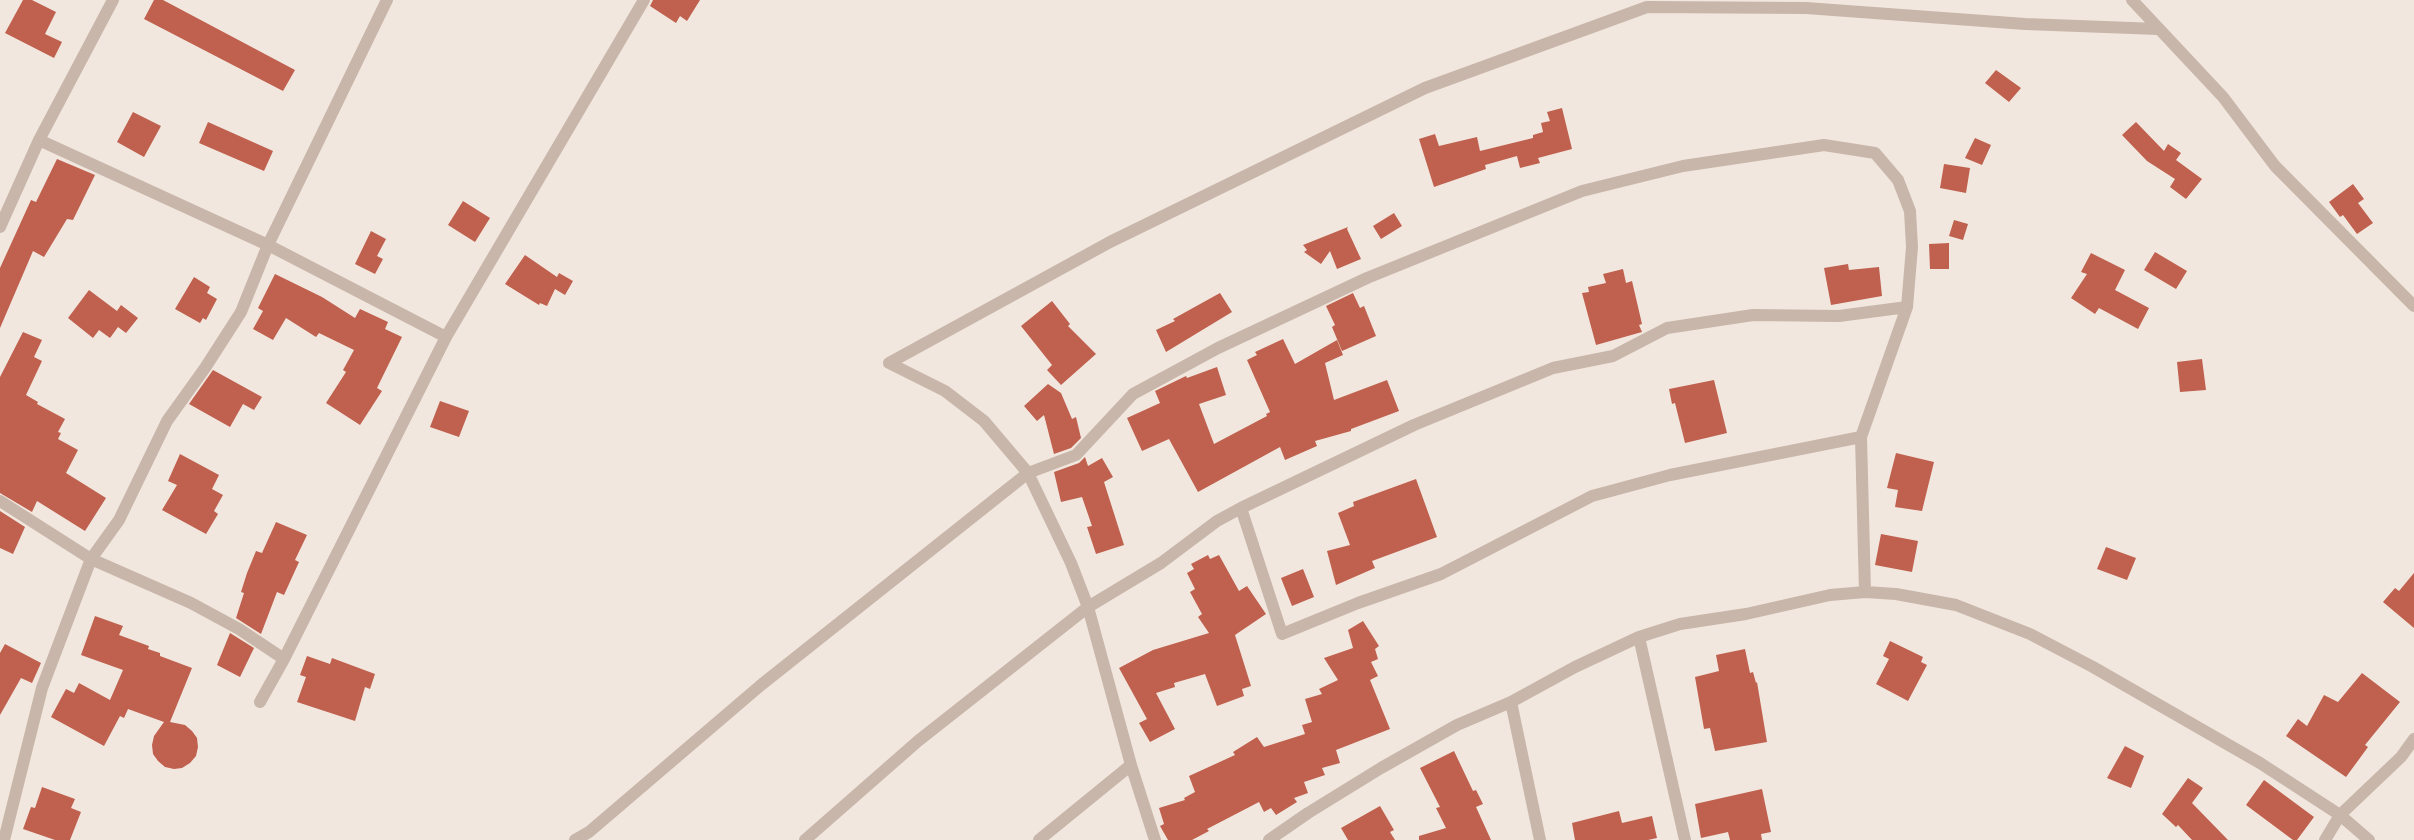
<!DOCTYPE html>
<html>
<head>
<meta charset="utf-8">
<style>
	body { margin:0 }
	canvas { display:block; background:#f1e7de }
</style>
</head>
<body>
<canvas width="2414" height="840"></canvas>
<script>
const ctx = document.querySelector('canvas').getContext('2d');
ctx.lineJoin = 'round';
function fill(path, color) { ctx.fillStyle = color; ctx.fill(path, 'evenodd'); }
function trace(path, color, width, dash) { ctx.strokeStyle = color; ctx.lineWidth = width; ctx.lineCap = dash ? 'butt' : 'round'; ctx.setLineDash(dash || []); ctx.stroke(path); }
fill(new Path2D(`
	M23,0H32L56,12L45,34L62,42L54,58L5,33Z
	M154,0H163L295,70L283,91L144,19Z
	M653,0H700L687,21L680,16L676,23L650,6Z
	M1996,70L2021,88L2009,102L1985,83Z
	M1562,108L1572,149L1538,158L1540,163L1520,168L1517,156L1485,165L1486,169L1434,187L1419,139L1435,134L1439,146L1477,137L1480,151L1533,138V135L1543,132L1541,123L1550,121L1547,112Z
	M133,112L161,126L144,157L117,142Z
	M208,122L273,151L264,171L199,143Z
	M2136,122L2164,151L2168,144L2181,153L2176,160L2202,179L2186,199L2170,187L2175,179L2147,161L2122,135Z
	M1975,138L1991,145L1982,165L1965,158Z
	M57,159L95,175L73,220L67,219L44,257L33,251L0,328V268L31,200L36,202Z
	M1944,164L1970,168L1966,193L1940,188Z
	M2353,184L2364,199L2358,203L2373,223L2357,234L2343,215L2340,217L2329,202Z
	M463,201L490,218L475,242L448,225Z
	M1394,213L1402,226L1381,239L1373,226Z
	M1954,220L1968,224L1963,240L1949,236Z
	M1348,227L1347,229L1361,259L1337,269L1330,251L1321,264L1304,252L1307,250L1303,245Z
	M371,231L386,239L377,256L383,259L375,274L355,264Z
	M1949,243V269H1930L1929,244Z
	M2155,252L2187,271L2176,289L2144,270Z
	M2091,253L2125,270L2115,290L2149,308L2138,329L2099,308L2095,314L2071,298L2087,274L2081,272Z
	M525,255L557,277L559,273L573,281L565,295L555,289L547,306L540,303L539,305L505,284Z
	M1848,264L1849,270L1879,267L1882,296L1831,305L1824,268Z
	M1623,269L1626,283L1632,281L1642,324L1639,325L1642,332L1596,345L1582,293L1589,292L1588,287L1606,283L1603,274Z
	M275,274L322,297L355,318L360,309L388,322L385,329L402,337L377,388L382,391L360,425L326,403L346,372L343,370L354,350L319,333L316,337L286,318L273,340L253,329L263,311L258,308Z
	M194,277L210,287L207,293L217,299L206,320L203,318L200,323L175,309Z
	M89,290L117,311L121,305L138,318L126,333L118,327L110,338L99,330L93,338L68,318Z
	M1220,293L1232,312L1166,352L1156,330L1175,321L1173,319Z
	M1353,293L1360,308L1364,306L1376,336L1342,351L1332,327L1335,325L1326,306Z
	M1052,301L1070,324L1068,326L1096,354L1061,385L1047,370L1052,365L1021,326Z
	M23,332L42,340L34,357L42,361L26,395L38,402L37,404L65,419L58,432L61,433L58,439L78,450L66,473L106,498L85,531L37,501L32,512L0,493V377Z
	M1283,339L1295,364L1337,340L1343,355L1325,363L1334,400L1387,380L1399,411L1351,429V431L1315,441L1317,446L1285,460L1280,447L1198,492L1169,439L1142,451L1127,418L1160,403L1155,391L1186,376L1187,378L1217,367L1226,395L1199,404L1214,444L1267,416L1266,414L1270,412L1247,360L1257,355L1255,352Z
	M2202,359L2206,390L2180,392L2177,362Z
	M213,370L262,397L254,410L243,404L230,427L189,404Z
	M1714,380L1727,433L1685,443L1675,403L1672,404L1669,389Z
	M1048,384L1061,393L1072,419L1076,417L1081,438L1071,448L1054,454L1044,415L1037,421L1024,406Z
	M440,401L469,411L459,437L430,427Z
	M1896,453L1934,462L1922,511L1895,507L1898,490L1887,488Z
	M180,454L219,475L212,489L223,495L214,511L218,514L206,534L162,510L177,485L168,481Z
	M1085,457L1088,466L1102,458L1113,477L1104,482L1124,545L1096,554L1087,527L1092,526L1082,497L1061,502L1054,472L1079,463Z
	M1416,479L1437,537L1372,561L1375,568L1336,585L1327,551L1350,545L1338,513L1354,506L1353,502Z
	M0,511L25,527L13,554L0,548Z
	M276,522L307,535L295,560L299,562L284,595L277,592L261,634L236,618L244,593L241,592L247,573L256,551L262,553Z
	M1881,534L1918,541L1912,572L1875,565Z
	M2106,547L2136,558L2127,580L2097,569Z
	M1208,555L1210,559L1219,555L1239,591L1247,586L1266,614L1235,635L1251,686L1242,689L1244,696L1217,706L1205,674L1174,683L1175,687L1156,693L1175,729L1150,742L1139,723L1147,719L1119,668L1153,650L1209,633L1198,617L1202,614L1190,592L1195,589L1187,573L1194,569L1191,564Z
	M1303,569L1314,597L1292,606L1281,578Z
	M2414,573V628L2383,602L2395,588L2399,591Z
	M95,616L123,626L119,635L149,646L148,649L160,653V656L192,668L170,722L185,725L192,731L197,738L198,747L196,756L190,763L182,768L174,769L165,767L158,761L153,754L152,745L154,736L164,722L128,709L124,718L120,716L104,746L51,717L66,689L74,693L79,683L110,700L123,670L81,655Z
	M1363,621L1379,646L1375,649L1378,659L1371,662L1378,676L1370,680L1390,729L1336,750L1340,763L1322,768L1325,775L1304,782L1308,793L1294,798L1297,802L1276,815L1271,808L1264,812L1259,802L1207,829L1209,831L1192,840H1168L1160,826L1164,824L1159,808L1185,800L1184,798L1195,792L1189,776L1235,755L1233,752L1257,737L1264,747L1305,734L1302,725L1312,722L1305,699L1322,694L1319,689L1338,680L1324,658L1353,648L1348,630Z
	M230,633L254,648L240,677L217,665Z
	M1890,641L1923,657L1921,662L1927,665L1908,701L1876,684L1889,659L1883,656Z
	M5,644L41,663L32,683L21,678L0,715V653Z
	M1745,649L1750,673L1753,672L1756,683L1757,682L1767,742L1715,751L1710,728L1704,729L1695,677L1719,671L1716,655Z
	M307,656L330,664L332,658L375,674L370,689L365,687L355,721L297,702L306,677L300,675Z
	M2362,673L2400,702L2365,745L2368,747L2346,777L2286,736L2298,719L2307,726L2324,695L2338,702Z
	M2125,746L2144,756L2131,788L2107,778Z
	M1454,751L1473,791L1476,790L1483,804L1476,807L1491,840H1419V836L1446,828L1436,808L1440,807L1420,768Z
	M2188,778L2203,788L2192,803L2228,840H2192L2178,825L2176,827L2162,814Z
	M2264,780L2314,817L2297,840H2293L2246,805Z
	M42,787L75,799L71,808L81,812L70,840H55L23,829L31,807L35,808Z
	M1762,789L1771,832L1761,834L1762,840H1730L1728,832L1701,838L1695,804Z
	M1380,806L1394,830L1390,832L1395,840H1348L1341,828Z
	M1619,811L1622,823L1652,816L1657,838L1648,840H1575L1572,823Z`), '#c0604e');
trace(new Path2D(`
	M2132,0L2223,97L2275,166L2414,306
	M39,140L268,245L446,337
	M0,227L39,140L113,0
	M889,363L1110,242L1425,88L1647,7L1806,8L2025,24L2158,29
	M889,363L945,391L984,421L1028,473L1071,563L1088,607L1131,765L1155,840
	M0,501L91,559L191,603L239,629L284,659
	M1241,508L1282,634L1358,603L1441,574L1592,496L1670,475L1861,437
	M1639,637L1685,840
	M260,702L284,659L446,337L644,0
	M1511,702L1540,840
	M4,840L42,688L91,559L119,520L167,421L205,368L241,312L268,245L387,0
	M575,840L589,832L761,685L1028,473L1076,455L1133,394L1218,348L1367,278L1582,191L1683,166L1824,145L1875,153L1898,180L1910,211L1912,247L1907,307L1861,437L1865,592
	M805,840L918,741L1088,607L1161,563L1217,521L1241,508L1414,425L1553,368L1613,356L1667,328L1753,315L1839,316L1907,307
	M1039,840L1131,765
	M1269,840L1308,813L1381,768L1457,725L1511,702L1575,667L1639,637L1680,624L1746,614L1830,595L1865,592L1896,594L1956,605L2030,634L2093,667L2260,763L2340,815L2369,840
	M2325,840L2340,815L2401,757L2414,739`), '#c9b6aa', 12);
</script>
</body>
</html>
